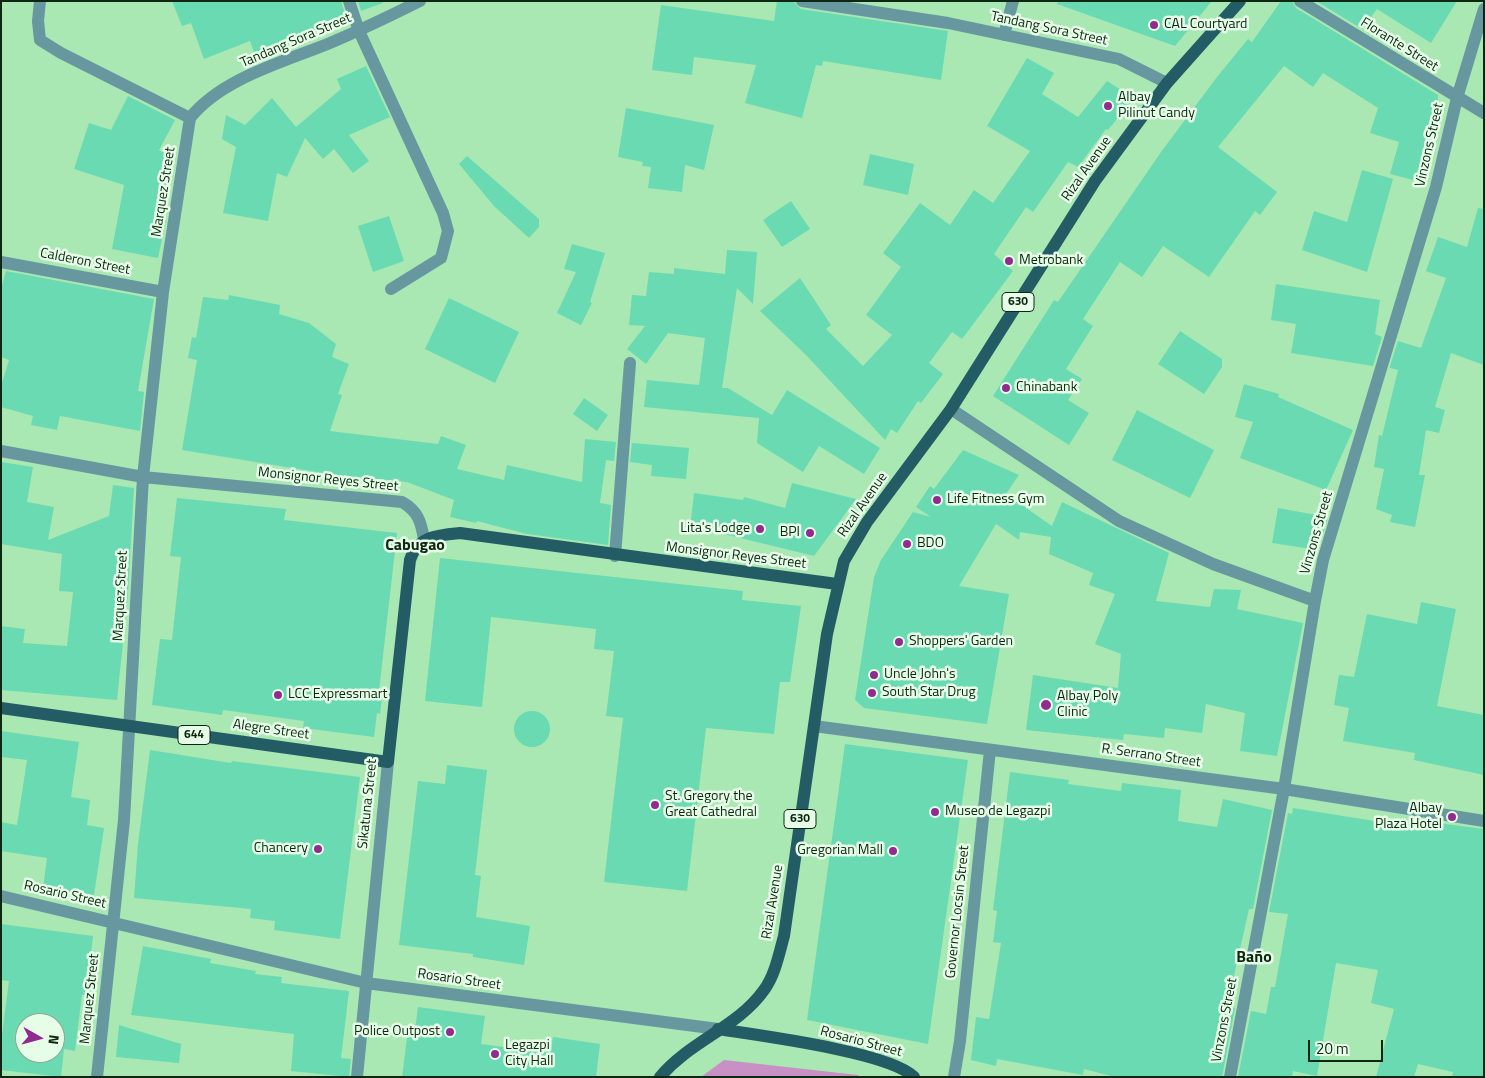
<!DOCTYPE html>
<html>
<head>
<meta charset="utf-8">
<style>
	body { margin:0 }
	#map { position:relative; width:1485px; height:1078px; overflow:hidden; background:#a9e8b2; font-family:"Titillium Web",sans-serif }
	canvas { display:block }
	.frame { position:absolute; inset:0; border:2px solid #0e2713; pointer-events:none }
	.north { position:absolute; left:15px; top:1013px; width:50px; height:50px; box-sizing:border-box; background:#e6fee8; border:1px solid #90a893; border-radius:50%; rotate:97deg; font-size:14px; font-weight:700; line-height:20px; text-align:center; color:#0e2713 }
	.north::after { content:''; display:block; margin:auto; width:18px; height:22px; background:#912b90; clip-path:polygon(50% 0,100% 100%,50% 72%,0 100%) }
	.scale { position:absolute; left:1308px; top:1040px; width:75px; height:22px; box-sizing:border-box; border:2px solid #0e2713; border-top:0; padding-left:6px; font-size:15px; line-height:18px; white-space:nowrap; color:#0e2713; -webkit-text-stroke:4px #e6fee8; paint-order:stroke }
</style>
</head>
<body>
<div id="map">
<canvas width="1485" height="1078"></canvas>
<div class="frame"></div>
<div class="north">N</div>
<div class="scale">20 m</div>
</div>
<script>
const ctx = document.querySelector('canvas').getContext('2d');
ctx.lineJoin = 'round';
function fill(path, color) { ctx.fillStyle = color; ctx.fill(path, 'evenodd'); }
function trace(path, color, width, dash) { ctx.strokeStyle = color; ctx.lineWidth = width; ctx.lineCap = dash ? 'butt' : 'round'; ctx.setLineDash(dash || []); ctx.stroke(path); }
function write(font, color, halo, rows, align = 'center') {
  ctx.font = font + ' "Titillium Web",sans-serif'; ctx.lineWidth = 5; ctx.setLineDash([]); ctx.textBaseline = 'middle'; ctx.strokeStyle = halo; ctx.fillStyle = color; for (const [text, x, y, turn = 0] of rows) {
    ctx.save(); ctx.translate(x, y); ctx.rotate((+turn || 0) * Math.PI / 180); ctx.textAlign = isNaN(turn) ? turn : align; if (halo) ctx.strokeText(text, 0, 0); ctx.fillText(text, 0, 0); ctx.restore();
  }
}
fill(new Path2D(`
	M724,1060L858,1075L860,1077H701Z`), '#c890c5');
fill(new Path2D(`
	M172,1H341L346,17L276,48L278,54L257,61L250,41L204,59L191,23L182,26Z
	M358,1H382L383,3L361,11Z
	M777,1L794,2L801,9L948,31L941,80L823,61L822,66L816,65L802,118L745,103L756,65L694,57L692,75L652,70L661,5L774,21Z
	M1058,1H1212L1175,46L1057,4Z
	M1281,1H1292L1296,8L1438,95L1437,120L1417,181L1390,174L1399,142L1370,133L1378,108L1323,73L1313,87L1284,66L1218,147L1277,192L1260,215L1255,211L1209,277L1163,246L1142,277L1120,262L1083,319L1093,326L1066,369L1082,379L1068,400L1089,413L1069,445L993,396L1054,300L1058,302L1161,152L1217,77L1248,39L1252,42Z
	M1316,1H1457L1431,43L1377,9L1362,29Z
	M1027,58L1054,73L1042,94L1078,117L1107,81L1134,98L1108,130L1106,129L1078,167L1068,162L1033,212L1026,207L994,254L1013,271L962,339L952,332L929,363L943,374L921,403L918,401L897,433L891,429L885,440L806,355L760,311L800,278L831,325L826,329L863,366L892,335L866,315L901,267L883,253L920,203L950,225L974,190L993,203L1030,151L987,126Z
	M366,66L390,117L349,135L369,161L353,173L334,149L323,159L305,138L287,177L277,173L268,221L223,213L236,147L222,139L226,115L245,125L272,98L296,127L341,89L337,79Z
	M128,96L175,120L159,150L175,159L155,218L166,220L158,258L112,249L124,185L74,169L89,123L111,130Z
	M626,108L714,125L704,170L685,165L682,192L648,188L651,167L642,166L643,162L618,157Z
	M870,154L914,164L908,195L863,185Z
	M467,156L539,219V227L529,238L494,206L459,164Z
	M1362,170L1393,179L1367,272L1302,250L1314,211L1347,222Z
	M791,201L810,229L782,247L763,220Z
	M1478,208L1484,209V365L1451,353L1435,407L1445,410L1439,433L1426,430L1419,475H1425L1415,527L1390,522L1392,515L1376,509L1384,469L1374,467L1379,435L1382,436L1398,370L1390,368V366L1398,341L1421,348L1446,278L1426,271L1438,237L1467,247Z
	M389,216L404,261L373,272L358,226Z
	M572,244L605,253L590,302L592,303L581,325L557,313L576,272L564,269Z
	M727,250L757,252L753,304L737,288L722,388H728L772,415L787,390L880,448L864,474L819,446L803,472L757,443L759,418L644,407L647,380L699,385L705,338L668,333L646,364L627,349L645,326L629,325L632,295L646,296L649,272L674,274V268L725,274Z
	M6,271L154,299L138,391L144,392L140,431L60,416L57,430L31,425L33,416L1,407V386L9,360L1,357V289Z
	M1276,284L1380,300L1375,334L1382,337L1373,366L1291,353L1296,324L1271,320Z
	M229,295L280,305L279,314L309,323L336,344L332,357L349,364L338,394L342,395L330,431L438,444L441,436L466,445L457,469L504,480L507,465L582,482L585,439L616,442L614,461L606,460L600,503L611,505L608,545L527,534L477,521L476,523L450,517L454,500L407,482L329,474L182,450L197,360L188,358L192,337L196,338L203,297L228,300Z
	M449,298L519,332L495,383L425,349Z
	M1180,331L1222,359V367L1204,394L1158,364Z
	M1244,384L1279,394L1278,397L1353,430L1326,490L1240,458L1253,422L1235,417Z
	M584,398L608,415L597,431L573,414Z
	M1137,410L1214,450L1190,498L1112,460Z
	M632,443L689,448L686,479L651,476L652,465L630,462Z
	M963,450L1019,475L1006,494L1052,526L1062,502L1169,553L1156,601L1210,607L1214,589L1241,590L1237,609L1303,623L1277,756L1240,751L1245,713L1206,704L1202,733L1165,728L1164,738L1124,734L1123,740L1026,730L1033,675L1118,688L1121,654L1095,644L1115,594L1089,585L1093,573L1049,554L1051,537L1020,532L1019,540L996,524L959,586L1009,594L987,724L864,708L855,700L874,577L881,560L913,512L931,517L916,507L930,486L934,489Z
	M1,462L33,467L27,502L54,507L48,540L109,516L113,485L134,488L128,594L117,700L1,690V626L25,629L23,643L67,646L73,592L59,591L62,554L1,544Z
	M792,483L856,499L814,556L728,535L690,529L694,493L743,500L744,497L785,508Z
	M177,498L286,509L284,520L397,533L379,691H383L380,714L377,713L374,737L303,728L304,721L223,710L222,715L152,705L160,639L172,640L181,557L170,556Z
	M1278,508L1328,517L1318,550L1272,543Z
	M440,558L743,591L742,600L801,606L790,682H780L774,734L706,728L687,891L604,882L623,718L606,716L614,651L594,649L596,629L491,617L482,707L425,701Z
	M1421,602L1456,609L1437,706L1484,715V775L1414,760L1415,753L1343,741L1349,708L1334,705L1339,675L1354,677L1367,614L1417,624Z
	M514 729a18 18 0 1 1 36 0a18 18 0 1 1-36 0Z
	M1,731L79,742L71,797L90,800L87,825L104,828L94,895L43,888L47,858L1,851V822L17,825L27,760L1,757Z
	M845,744L968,760L928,1044L807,1020Z
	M150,750L231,763L232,761L360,777L340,939L274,930L275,921L250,918L251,909L134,898L138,844Z
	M447,765L487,770L475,875L481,876L476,917L530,926L524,965L473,957V954L399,945L418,781L445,784Z
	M1010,772L1069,780L1068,784L1121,791L1122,783L1181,790L1178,821L1217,827L1223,799L1272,810L1253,909H1249L1227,1007L1235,1008L1222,1077H1115L1084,1069L1083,1075L997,1059L996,1066L971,1060L976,1017L989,1019L1001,943L993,942L997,911L993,910Z
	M1293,808L1387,823V819L1422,824V821L1484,829V1077H1452L1453,1072L1418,1064L1414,1077H1376L1394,1009L1371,1003L1378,970L1336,963L1317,1076L1293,1071L1292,1077H1238L1251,1011L1266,1014L1271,987H1275L1288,914L1269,912L1288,813L1292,814Z
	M1,924L93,936L86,995H82L75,1051L64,1049L61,1077L1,1070V1042L9,981L1,980ZM25,1023H55V1053H25Z
	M143,946L211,959L210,963L256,971L255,974L282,977L281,983L349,991L341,1058L351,1059L349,1077L291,1071L294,1034L131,1015Z
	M418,1007L485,1016L481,1044L550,1053L553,1037L600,1044L596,1077H402L408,1030H415Z
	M119,1025L181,1044L179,1063L116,1057Z`), '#6adab3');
trace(new Path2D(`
	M40,1L38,21L40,40L61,53L190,118
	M349,1L359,31L443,213L448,231L441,258L391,289
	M802,1L948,23L1119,59L1167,83
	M1300,1L1484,113
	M1004,35L1013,1
	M1,262L163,292
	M951,409L1119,521L1213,564L1315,601
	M1,451L143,477L402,502C418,511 421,522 424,539
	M615,556L630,363
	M814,726L1284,789L1484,821
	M1,896L366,983L718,1029
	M97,1077L124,820L143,477L163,292L190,118C222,78 284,62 330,43C361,30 390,16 420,1
	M357,1077L388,762
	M954,1077L960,1041L990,750
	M1230,1077L1284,789L1315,601L1323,560L1436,187L1457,98L1484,9`), '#67979f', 12);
trace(new Path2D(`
	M1,708L388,762L410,560C418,536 438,535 460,533L837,584
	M718,1029C756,1035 890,1052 914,1077
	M660,1077C690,1041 738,1027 764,990C775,975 779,954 784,936L827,634L844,561L867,522L951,409L1095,181L1167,83L1240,1`), '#245c65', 12);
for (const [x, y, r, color] of [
	[1154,25,5,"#912b90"],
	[1108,106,5,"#912b90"],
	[1009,261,5,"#912b90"],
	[1006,388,5,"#912b90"],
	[937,500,5,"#912b90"],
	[760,529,5,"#912b90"],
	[810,533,5,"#912b90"],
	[907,544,5,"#912b90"],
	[899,642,5,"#912b90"],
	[874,675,5,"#912b90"],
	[872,693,5,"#912b90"],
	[278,695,5,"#912b90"],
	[1046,705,6,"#912b90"],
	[655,805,5,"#912b90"],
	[935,812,5,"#912b90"],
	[1452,817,5,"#912b90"],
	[318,849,5,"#912b90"],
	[893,851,5,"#912b90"],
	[450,1032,5,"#912b90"],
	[495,1054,5,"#912b90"]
]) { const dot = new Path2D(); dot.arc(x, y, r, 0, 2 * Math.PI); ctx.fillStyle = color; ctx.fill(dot); trace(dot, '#e6fee8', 2); }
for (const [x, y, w] of [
	[1018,302,32],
	[194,735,32],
	[800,819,32]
]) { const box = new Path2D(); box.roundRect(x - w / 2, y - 9.5, w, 19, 4); ctx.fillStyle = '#e6fee8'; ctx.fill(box); trace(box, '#0e2713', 1); }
write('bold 12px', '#0e2713', null, [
	["630",1018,302],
	["644",194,735],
	["630",800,819]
]);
write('14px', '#0e2713', '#e6fee8', [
	["CAL Courtyard",1164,25],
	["Albay",1118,98],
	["Pilinut Candy",1118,114],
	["Metrobank",1019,261],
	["Chinabank",1016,388],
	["Life Fitness Gym",947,500],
	["Lita's Lodge",750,529,"right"],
	["BPI",800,533,"right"],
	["BDO",917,544],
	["Shoppers' Garden",909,642],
	["Uncle John's",884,675],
	["South Star Drug",882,693],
	["LCC Expressmart",288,695],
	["Albay Poly",1057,697],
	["Clinic",1057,713],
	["St. Gregory the",665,797],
	["Great Cathedral",665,813],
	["Albay",1442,809,"right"],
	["Plaza Hotel",1442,825,"right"],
	["Museo de Legazpi",945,812],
	["Chancery",308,849,"right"],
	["Gregorian Mall",883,851,"right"],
	["Police Outpost",440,1032,"right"],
	["Legazpi",505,1046],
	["City Hall",505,1062]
], 'left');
write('14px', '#0e2713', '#e6fee8', [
	["Tandang Sora Street",1049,29,12],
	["Tandang Sora Street",296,41,-23],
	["Florante Street",1399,45,32],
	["Vinzons Street",1430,145,-77],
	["Rizal Avenue",1087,169,-55],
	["Marquez Street",164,192,-81],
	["Calderon Street",85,262,11],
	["Monsignor Reyes Street",328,480,6],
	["Rizal Avenue",863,505,-55],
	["Vinzons Street",1317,533,-74],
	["Monsignor Reyes Street",736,556,7],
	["Marquez Street",121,596,-87],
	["Alegre Street",271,730,8],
	["R. Serrano Street",1151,756,8],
	["Sikatuna Street",368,804,-84],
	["Rosario Street",65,895,13],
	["Rizal Avenue",773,902,-81],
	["Governor Locsin Street",958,912,-84],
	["Rosario Street",459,980,8],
	["Marquez Street",90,999,-84],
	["Vinzons Street",1225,1020,-79],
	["Rosario Street",861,1042,15]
]);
write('bold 16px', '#0e2713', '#e6fee8', [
	["Cabugao",415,546],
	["Baño",1254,958]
]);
</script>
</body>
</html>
